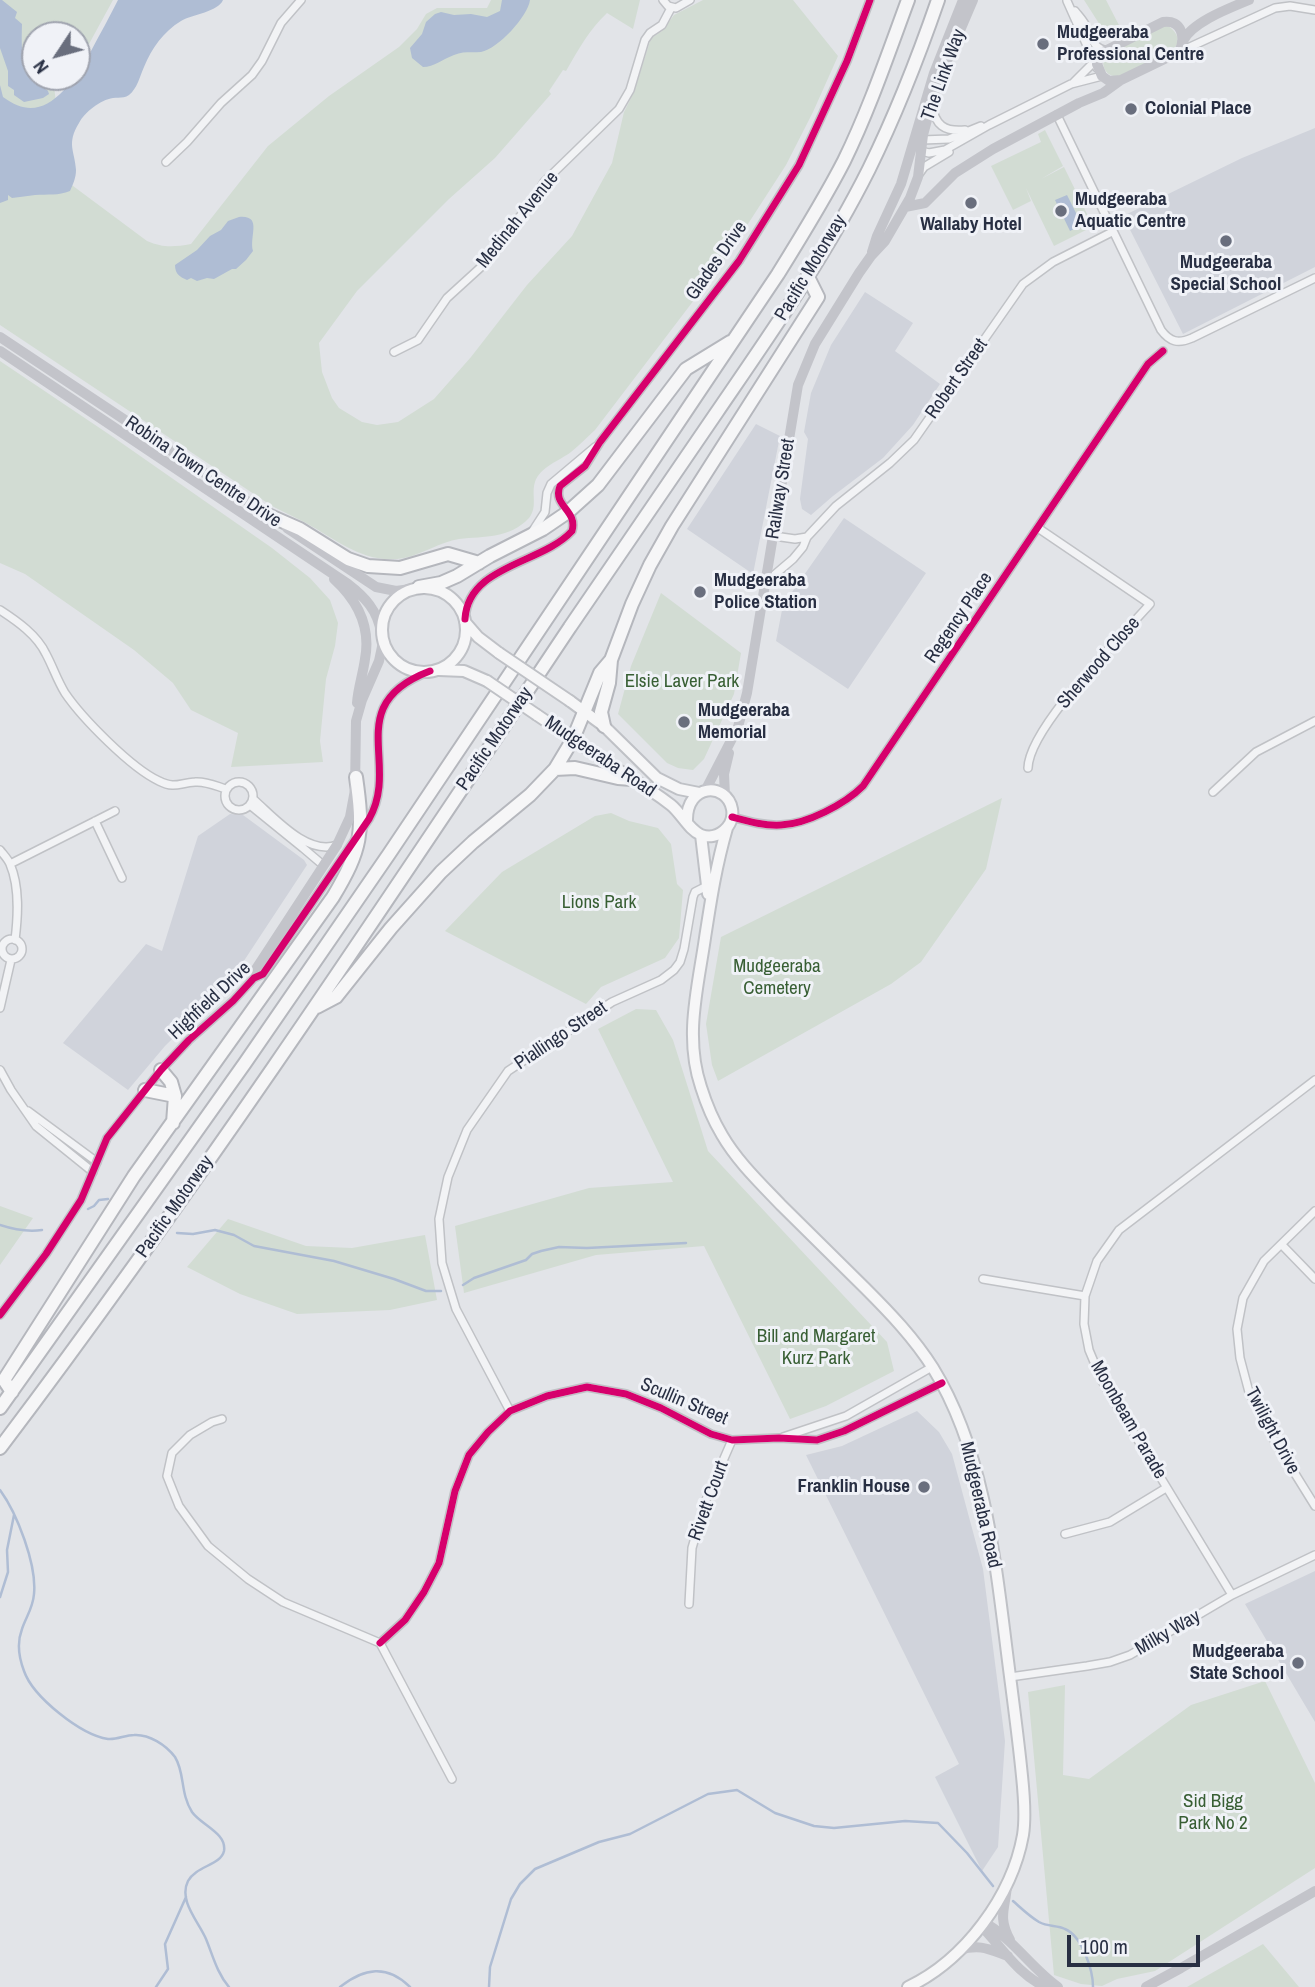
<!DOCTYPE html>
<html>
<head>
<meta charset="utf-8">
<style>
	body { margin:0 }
	#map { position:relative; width:1315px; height:1987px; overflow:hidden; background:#e2e4e8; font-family:"Archivo Narrow",sans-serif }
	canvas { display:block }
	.north { position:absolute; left:21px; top:21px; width:70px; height:70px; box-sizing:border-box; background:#f0f2f7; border:2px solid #a0a4af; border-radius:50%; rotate:234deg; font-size:19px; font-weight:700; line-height:28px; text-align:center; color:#282f43 }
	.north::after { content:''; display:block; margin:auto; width:24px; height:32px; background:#696e7d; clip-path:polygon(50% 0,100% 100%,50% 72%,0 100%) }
	.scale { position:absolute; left:1067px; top:1935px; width:133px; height:32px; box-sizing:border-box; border:4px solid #282f43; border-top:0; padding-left:9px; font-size:21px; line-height:24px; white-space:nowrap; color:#282f43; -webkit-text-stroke:5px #f0f2f7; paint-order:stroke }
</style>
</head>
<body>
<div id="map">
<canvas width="1315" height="1987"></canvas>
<div class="north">N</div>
<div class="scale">100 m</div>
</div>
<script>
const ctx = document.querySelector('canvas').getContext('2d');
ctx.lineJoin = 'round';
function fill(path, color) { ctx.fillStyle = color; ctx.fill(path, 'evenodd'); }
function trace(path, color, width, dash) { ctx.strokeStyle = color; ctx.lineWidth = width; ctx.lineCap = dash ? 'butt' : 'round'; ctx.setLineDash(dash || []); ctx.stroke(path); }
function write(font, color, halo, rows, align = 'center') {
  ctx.font = font + ' "Archivo Narrow",sans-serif'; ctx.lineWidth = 6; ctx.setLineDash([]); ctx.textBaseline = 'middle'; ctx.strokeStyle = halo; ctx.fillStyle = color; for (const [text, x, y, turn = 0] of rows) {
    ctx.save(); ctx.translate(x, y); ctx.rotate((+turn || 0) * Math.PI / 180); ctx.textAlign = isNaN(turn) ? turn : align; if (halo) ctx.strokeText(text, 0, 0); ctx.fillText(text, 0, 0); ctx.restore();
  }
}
fill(new Path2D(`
	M1315,128V267L1183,334L1123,216L1242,158Z
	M865,292L913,323L895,351L940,384L913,425L883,458L833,496L811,515L802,509L800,499L808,439L804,432L811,393L831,345Z
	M756,424L780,436L753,574L687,529Z
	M844,518L926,573L848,689L776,641L783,605Z
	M230,814L243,815L304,860L307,865L230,982L165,1046L128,1090L63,1043L146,944L162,951L198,836Z
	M917,1411L939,1432L952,1454L983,1569L1005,1741L998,1847L982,1871L935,1777L959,1764L806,1455L842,1446Z
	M1315,1571V1722L1245,1604Z`), '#d0d3db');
fill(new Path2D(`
	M0,0H113L77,66V35H35V77H66L54,86L65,180L147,241C163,248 174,247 191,244L268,146L329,96L399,47L417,29L426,14L437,8H487L491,0H640L633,29L607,13C589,30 578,50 566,71L563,70L549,91L551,94L495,158L449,199L357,291L319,343L322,372L332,398L339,408L362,422L377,425L398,422L434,399L471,357L527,285L572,236L612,163L624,112L634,92L651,38L662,31L674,15L703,0H793L838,56L813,112L786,165L726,258L595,430C587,437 580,445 571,452C559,461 540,467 535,482C531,494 538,507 529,518C509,539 485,536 459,539C440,542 423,554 404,558C365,565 337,540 306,523C295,517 283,512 272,506L0,325Z
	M1084,0H1106L1122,31L1111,37L1107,36Z
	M1166,25C1176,30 1182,40 1174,49L1121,77C1110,77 1103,73 1103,60L1109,53Z
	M1045,130L1063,166L1041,179L1064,167L1090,220L1086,230L1054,246L1026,188L1031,201L1013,210L991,166L1041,142L1038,134Z
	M0,361L113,437L272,548L310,578L330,600L338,623L335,646L326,679L320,741L323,762L231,767L238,733L191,710L173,683L134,650L25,574L0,563Z
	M661,593L741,653L734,694L704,759L693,770L678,768L667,763L618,714L631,666Z
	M1002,798L986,869L921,962L891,984L718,1081L712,1065L706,1024L721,937Z
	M611,813L629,821L658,828L671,844L677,884L683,890L679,938L665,958L601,987L586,1004L445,931L502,872L595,816Z
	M636,1009L656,1010L673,1040L708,1151L887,1342L894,1371L826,1406L790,1419L704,1246L596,1255L464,1293L455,1226L589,1188L673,1182L598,1029Z
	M0,1206L33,1218L0,1265Z
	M228,1219L306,1246L352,1248L425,1235L437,1300L390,1310L297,1314L240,1294L187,1267Z
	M1265,1681L1315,1783V1868L1155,1971L1117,1979L1102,1986L1081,1984L1054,1975L1028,1692L1065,1685L1063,1775L1089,1779L1191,1705Z
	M1263,1944L1299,1987H1187Z`), '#d2dcd3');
fill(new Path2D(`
	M0,0H2L17,12L15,18L22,24C21,58 21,69 48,91L49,94L43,98L24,102L14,95V90L8,86V71L0,48Z
	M118,0H223C218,12 193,14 181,21C163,32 152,48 144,67C140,76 137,89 129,95C124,99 118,97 113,98C100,100 85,112 79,123C66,144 75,151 76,170C76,178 73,184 70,191C58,196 48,194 35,195C28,196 20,197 12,198L8,195V200L0,203V85L3,97C26,114 44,111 64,90C70,83 77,79 82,71C86,65 88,58 91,51C100,34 110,16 118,0Z
	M502,0H530C528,16 498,49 481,52C472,53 463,51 454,55C443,59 434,67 423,67L412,58L410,48L422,34L426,22L435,14L441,12L454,15L471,14L487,17L500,11Z
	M1067,195L1082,225L1070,231L1055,200Z
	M239,217C263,215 249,236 253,251L246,260L236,269H232L214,279L207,278L197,281L191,278L187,280C180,277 175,274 175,265L197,250L210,236L221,230L228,221Z`), '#afbdd4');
trace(new Path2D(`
	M88,1209L94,1206L99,1200L108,1199
	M0,1225C15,1230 27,1232 42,1230
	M177,1233L193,1234L215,1230L234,1235L254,1246L334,1261L394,1279L426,1291H441
	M463,1285L474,1278L526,1260L532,1254L541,1251L559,1247L587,1248L686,1243
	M0,1490C17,1513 37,1565 34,1594C33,1608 26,1617 22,1629C17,1642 19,1658 24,1671C33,1697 81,1735 108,1739C117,1740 125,1735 134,1735C149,1734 166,1745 175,1757C185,1773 180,1793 192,1812C201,1825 227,1833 224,1851C221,1865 196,1866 188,1881C178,1901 199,1922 206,1939C213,1956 217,1973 229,1987
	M0,1597L8,1572L7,1550L14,1515
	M1013,1901C1021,1908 1029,1916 1039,1922C1048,1927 1057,1925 1065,1929C1082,1936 1093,1970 1093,1987
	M156,1987L168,1969L165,1944L186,1897
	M340,1987C364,1968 387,1964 410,1987
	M489,1987L490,1967L511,1899L520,1884L535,1869L599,1842L630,1834L708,1794L737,1790L775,1813L814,1826L834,1828L905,1821L938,1823L967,1853L993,1886`), '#afbdd4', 2.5);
const street = new Path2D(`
	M663,0L668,6L676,8L690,0
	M1067,1L1097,68
	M1075,11C1079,16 1083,20 1086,26C1092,36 1093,50 1107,50
	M1179,52L1275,8L1290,6L1315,10
	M1074,82L1095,61
	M932,105C935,125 944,132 965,130
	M1057,115L1161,330C1170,342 1178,344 1192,338L1315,278
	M922,140L949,139L981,126
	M921,151L929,153L945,150L989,125L1071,84L1102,76
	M166,162L187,142L221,103L252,75L262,61L281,23L301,0
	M919,174L924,167L949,152
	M394,352L418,340L447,298L481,267L502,236L531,204L544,182L619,109L630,90L645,40L650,33L662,25L671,8
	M532,532L545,512L547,493L551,484L595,447
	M774,536L795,539L807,537
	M766,582L793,559L803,547L807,537L836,506L890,463L914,440L1023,284L1053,262L1112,232
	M0,610C17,621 37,635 46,654C53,667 57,680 65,693C82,718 131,768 159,781C175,789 179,783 195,782C206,781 216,786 226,789
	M465,619C468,565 542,564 572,531C578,510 552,506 560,486L585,466L600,442L739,261L799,165L847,61L870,0
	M1028,768C1029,727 1121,637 1150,604L1038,528
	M225 796a14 14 0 1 1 28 0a14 14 0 1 1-28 0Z
	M1213,792L1256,752L1315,721
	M253,799C274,817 307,856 337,845
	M250,805L303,848L323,865
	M732,817C747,821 764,826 781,825C807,824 845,804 863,786L1148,364L1163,351
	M95,821L122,878
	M0,850C3,854 8,859 10,864C20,887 18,916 15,940
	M10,864L115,811
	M2 949a10 10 0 1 1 20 0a10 10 0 1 1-20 0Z
	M0,1008L11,960
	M0,1070L11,1090L36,1126L93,1172
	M28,1111L97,1162
	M1315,1211L1264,1261L1243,1298L1237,1329L1240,1358L1249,1392L1271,1435L1315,1506
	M1282,1245L1315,1279
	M983,1279L1085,1296
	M510,1411L456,1309L442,1263L439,1219L448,1177L467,1130L508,1071L612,1002L661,980L674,970L680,962L684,949L693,897L695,892L707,886
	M222,1419L212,1422L190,1435L172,1453L167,1476L179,1506L208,1546L248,1579L283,1602L380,1643L452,1779
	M783,1437L846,1416L932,1367
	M1065,1534L1110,1522L1166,1488
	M1232,1595L1102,1381L1089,1350L1084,1324L1085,1296L1097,1261L1119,1230L1315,1080
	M689,1604L692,1548L706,1500L732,1440
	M380,1643L405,1620L424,1592L439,1563L455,1491L469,1455L488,1432L510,1411L547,1396L587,1387L626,1394L661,1408L711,1434L732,1440L779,1438L817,1440L844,1431L942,1383
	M1010,1677L1087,1666L1110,1662L1130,1655L1232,1595L1315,1555`);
const primary = new Path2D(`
	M382 630a42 42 0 1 1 84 0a42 42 0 1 1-84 0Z
	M465,622L478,637L499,653
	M439,670L464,671L487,681
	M570,701L604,726L657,778L679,789L699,793
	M537,715C567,735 596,755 626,775C641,784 657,794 671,805C681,813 689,830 701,835C718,841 735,826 732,809C727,782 686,783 687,821
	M727,828C716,866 711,899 705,938C698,987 684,1037 701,1087C706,1103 713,1120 722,1135C737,1161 760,1183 781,1205C809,1233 837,1260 865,1288C890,1313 914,1338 933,1368C989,1459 997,1580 1011,1684C1015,1715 1019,1745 1022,1776C1024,1795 1026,1816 1023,1835C1012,1896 965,1960 908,1987
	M701,835L708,894`);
const highway = new Path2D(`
	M268,515L300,529L348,559L368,566L400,568L448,554L479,563
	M419,587L441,583L457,576L490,556L543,529L568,512L598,485L686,369L730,342
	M604,726L601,712L609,683L611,660L632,604L650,565L672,526L818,297L808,277
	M555,769L575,768L618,778L632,779
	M317,1007L336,997L391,928L441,872L473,842L530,795L555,769L573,739L600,673L611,660
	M161,1070L171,1082L175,1096
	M145,1090L175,1096L173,1123
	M12,1392L4,1380L134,1176L333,897C362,849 364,832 356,777
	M0,1408L245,1063L389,854L778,274C801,237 824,200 844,161C869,110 888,54 908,0
	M0,1448C201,1182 385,904 570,627C619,555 668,483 717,412C771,333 826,255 869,169C896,114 918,58 938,0`);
trace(street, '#c0c2c6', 10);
trace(primary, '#bfc1c6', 14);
trace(highway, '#b5b7bd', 16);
trace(street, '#f2f3f5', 7);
trace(new Path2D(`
	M1183,41C1192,22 1230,8 1249,0
	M905,207L925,203L955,173L993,149L1079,103L1103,93L1121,80L1179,52C1186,38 1182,19 1163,22L1105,51L1100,56L1097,64L1102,76L1109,81L1121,80
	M872,252L877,236L901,184L934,73L963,0
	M0,337L274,519
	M0,351L348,584C365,597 378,611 381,633
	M287,528L376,587L396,591L411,589
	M334,579C357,600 371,627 365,659C363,674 358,688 357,703
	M705,791L738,727L747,693L798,385L815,344L859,273L871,256L885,241L910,198L918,177L923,135L932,101L941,75L973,0
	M725,796L724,774L729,753
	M254,978L256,969L337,845L350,817L355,790L356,721L362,700L379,661L383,642
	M0,1315L46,1254L81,1200L107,1138L161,1070L189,1040L233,1001L254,978L263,974L369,819C401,763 341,705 430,671
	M1007,1884C1006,1908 997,1916 1010,1940
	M983,1922C1012,1937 1031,1968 1058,1987
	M981,1926C1001,1946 1018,1975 1046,1987
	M959,1950C981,1944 988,1949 1008,1956
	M1146,1987L1181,1968L1315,1891`), '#c3c4ca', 10);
trace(primary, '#f6f6f7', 10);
trace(highway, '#f6f6f7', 12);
const primaryBridge = new Path2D(`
	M499,653L570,701
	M487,681L537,715`);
trace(primaryBridge, '#bfc1c6', 14, []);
trace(primaryBridge, '#f6f6f7', 10);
trace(new Path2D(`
	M465,619C468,565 542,564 572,531C578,510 552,506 560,486L585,466L600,442L739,261L799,165L847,61L870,0
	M732,817C747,821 764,826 781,825C807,824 845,804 863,786L1148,364L1163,351
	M0,1315L46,1254L81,1200L107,1138L161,1070L189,1040L233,1001L254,978L263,974L369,819C401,763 341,705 430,671
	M380,1643L405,1620L424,1592L439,1563L455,1491L469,1455L488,1432L510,1411L547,1396L587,1387L626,1394L661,1408L711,1434L732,1440L779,1438L817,1440L844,1431L942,1383`), '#d6006c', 7);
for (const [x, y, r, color] of [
	[1043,44,7,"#696e7d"],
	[1131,109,7,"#696e7d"],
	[971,203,7,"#696e7d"],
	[1061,211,7,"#696e7d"],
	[1226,241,7,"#696e7d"],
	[700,592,7,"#696e7d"],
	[684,722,7,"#696e7d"],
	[924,1487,7,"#696e7d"],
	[1298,1663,7,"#696e7d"]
]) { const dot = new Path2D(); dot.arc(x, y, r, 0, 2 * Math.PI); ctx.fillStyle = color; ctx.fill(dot); trace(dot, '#f0f2f7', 2.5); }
write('bold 19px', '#282f43', '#f0f2f7', [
	["Mudgeeraba",1057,33],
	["Professional Centre",1057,55],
	["Colonial Place",1145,109],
	["Mudgeeraba",1075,200],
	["Aquatic Centre",1075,222],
	["Wallaby Hotel",971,225,"center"],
	["Mudgeeraba",1226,263,"center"],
	["Special School",1226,285,"center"],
	["Mudgeeraba",714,581],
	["Police Station",714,603],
	["Mudgeeraba",698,711],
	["Memorial",698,733],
	["Franklin House",910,1487,"right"],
	["Mudgeeraba",1284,1652,"right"],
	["State School",1284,1674,"right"]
], 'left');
write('19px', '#282f43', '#f0f2f7', [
	["The Link Way",944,75,-70],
	["Medinah Avenue",518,220,-51],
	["Glades Drive",717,261,-55],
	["Pacific Motorway",811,268,-59],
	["Robert Street",957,379,-55],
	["Robina Town Centre Drive",203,472,34],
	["Railway Street",781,489,-81],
	["Regency Place",959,618,-56],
	["Sherwood Close",1099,663,-49],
	["Pacific Motorway",495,739,-56],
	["Mudgeeraba Road",600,757,34],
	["Highfield Drive",210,1001,-43],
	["Piallingo Street",561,1036,-34],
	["Pacific Motorway",175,1207,-55],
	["Scullin Street",684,1402,23],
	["Moonbeam Parade",1128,1420,60],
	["Twilight Drive",1272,1431,62],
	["Rivett Court",709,1501,-70],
	["Mudgeeraba Road",980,1505,77],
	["Milky Way",1168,1633,-30]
]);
write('19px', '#385f34', '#f0f2f7', [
	["Elsie Laver Park",682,682],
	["Lions Park",599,903],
	["Mudgeeraba",777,967],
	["Cemetery",777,989],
	["Bill and Margaret",816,1337],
	["Kurz Park",816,1359],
	["Sid Bigg",1213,1802],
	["Park No 2",1213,1824]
]);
</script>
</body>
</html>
